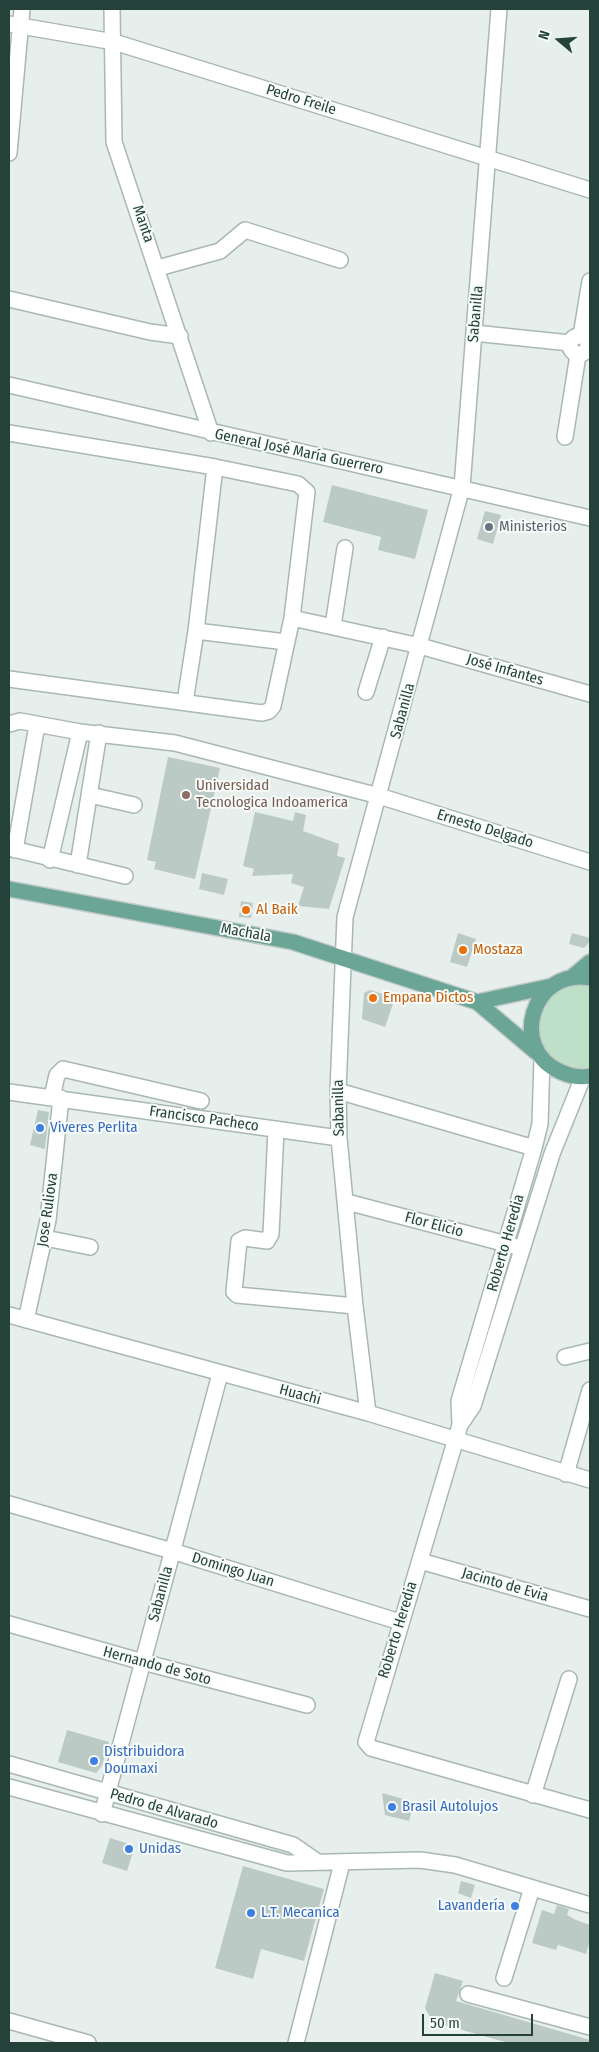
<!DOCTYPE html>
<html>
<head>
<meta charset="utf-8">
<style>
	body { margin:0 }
	#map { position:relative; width:599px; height:2052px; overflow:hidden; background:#e6efeb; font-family:"Fira Sans Condensed",sans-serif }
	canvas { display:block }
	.frame { position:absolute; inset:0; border:10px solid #24423a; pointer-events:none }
	.north { position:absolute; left:534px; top:15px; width:50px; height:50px; -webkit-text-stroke:4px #f7fbf9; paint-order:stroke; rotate:288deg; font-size:14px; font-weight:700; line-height:20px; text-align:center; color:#24423a }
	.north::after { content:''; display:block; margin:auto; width:18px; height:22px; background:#24423a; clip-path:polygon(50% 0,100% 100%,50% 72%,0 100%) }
	.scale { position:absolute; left:422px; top:2014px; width:111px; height:22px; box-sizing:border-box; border:2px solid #24423a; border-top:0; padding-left:6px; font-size:15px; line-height:18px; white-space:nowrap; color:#24423a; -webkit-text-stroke:4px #f7fbf9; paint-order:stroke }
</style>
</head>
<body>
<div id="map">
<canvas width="599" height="2052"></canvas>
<div class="frame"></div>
<div class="north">N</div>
<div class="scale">50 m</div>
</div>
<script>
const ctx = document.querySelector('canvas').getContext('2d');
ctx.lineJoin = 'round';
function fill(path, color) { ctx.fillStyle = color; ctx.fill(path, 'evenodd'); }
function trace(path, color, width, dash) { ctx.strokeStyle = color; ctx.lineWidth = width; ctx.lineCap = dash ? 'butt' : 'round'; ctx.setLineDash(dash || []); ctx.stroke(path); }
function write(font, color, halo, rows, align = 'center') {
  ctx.font = font + ' "Fira Sans Condensed",sans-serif'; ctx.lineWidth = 4; ctx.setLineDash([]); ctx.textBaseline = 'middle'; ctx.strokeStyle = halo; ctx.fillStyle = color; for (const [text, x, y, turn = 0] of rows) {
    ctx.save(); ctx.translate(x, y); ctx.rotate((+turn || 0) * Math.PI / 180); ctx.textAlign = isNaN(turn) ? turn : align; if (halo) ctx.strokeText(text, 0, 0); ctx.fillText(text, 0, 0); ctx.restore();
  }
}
fill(new Path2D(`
	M571,983H590V1070C584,1070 576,1071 571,1070C566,1069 561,1064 558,1061C523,1038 536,998 571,983Z`), '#bfe0c8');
fill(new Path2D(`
	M332,485L428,510L415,559L378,550L381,537L323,522Z
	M485,511L501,515L493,544L477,539Z
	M168,757L220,768L195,879L154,869L156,862L147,860Z
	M255,812L293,821L295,812L306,815L303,831L339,844L337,856L345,858L329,909L298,906L304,887L291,883L293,874L252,876L254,869L243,866Z
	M202,873L228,879L224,895L199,889Z
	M241,901L253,903L251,918L239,917Z
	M458,933L476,939L467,967L450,962Z
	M572,933L590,938V941L584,948L569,944Z
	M370,990L395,998L385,1027L362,1019L364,993Z
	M38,1110L49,1112L45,1149L30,1145Z
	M67,1730L109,1742L102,1766L96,1773L58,1762Z
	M382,1793L414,1802L409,1821L385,1815Z
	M110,1838L135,1846L127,1871L102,1863Z
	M243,1866L324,1889L304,1961L261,1949L253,1979L215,1968Z
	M461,1881L475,1885L471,1898L458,1893Z
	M557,1905L569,1909L567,1915L576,1920L590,1925V1940L586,1954L558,1945L556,1950L532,1943L542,1910L554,1914Z
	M435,1973L463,1981L456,2001L590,2040V2043H509L433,2022L425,2008Z`), '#bbcac4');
const minor = new Path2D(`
	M112,9L114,142L211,433
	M9,24L114,42L590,190
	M9,153L22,9
	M158,268L220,251L245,230L340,260
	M9,299L150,332L180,336
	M474,333L570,343
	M570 345a9 9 0 1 1 18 0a9 9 0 1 1-18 0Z
	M581,336L590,281
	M9,385L590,518
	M9,433L215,467L196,631L185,702
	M565,437L578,355
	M215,467L298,484L307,492L292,618
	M333,626L345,548
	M196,631L286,642
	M9,679L262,713L269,711L273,706L292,618L420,646L590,694
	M366,692L383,637
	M9,724L20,721L80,732L175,743L379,796L590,862
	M90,795L134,805
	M9,848L125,876
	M15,850L37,725
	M50,860L80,732
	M78,865L99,733
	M583,1077L552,1154L473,1406L460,1425L366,1742L371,1748L590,1810
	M338,1091L534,1148
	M9,1092L339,1138
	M52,1097L57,1075L63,1069L201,1101
	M276,1130L271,1234L267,1241L245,1238L239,1241L234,1292L237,1295L355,1306
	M347,1202L514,1246
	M45,1238L90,1247
	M9,1315L368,1413L590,1480
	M26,1320L48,1220L61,1098
	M565,1357L590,1351
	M368,1413L355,1306L339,1138L338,1091L345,917L462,487L499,9
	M460,1425L459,1401L534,1148L540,1124L542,1059
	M566,1474L590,1390
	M9,1504L172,1551L400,1622
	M420,1561L590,1609
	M9,1624L143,1662L307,1705
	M9,1764L293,1845L316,1861
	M9,1787L287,1863L420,1860L455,1865L590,1905
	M533,1795L569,1679
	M102,1814L220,1374
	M504,1978L532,1888
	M468,1994L590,2027
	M9,2021L88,2043
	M296,2043L342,1863`);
const major = new Path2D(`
	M9,889L293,942L477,1002L536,1052
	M571,978L590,962
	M590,978C533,967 507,1049 561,1072C570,1076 580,1078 590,1076
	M477,1002L552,986`);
trace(minor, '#a8b8b2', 18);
trace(major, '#c2cac8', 18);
trace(minor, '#fff', 15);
trace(major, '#6aa596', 15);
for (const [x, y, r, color] of [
	[489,527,5,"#6b7280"],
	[186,795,5,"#8d6e63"],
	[246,910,5,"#e8710a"],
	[463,950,5,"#e8710a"],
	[373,998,5,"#e8710a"],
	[40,1128,5,"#3f7fe0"],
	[94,1761,5,"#3f7fe0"],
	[392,1807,5,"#3f7fe0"],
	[129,1849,5,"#3f7fe0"],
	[515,1906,5,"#3f7fe0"],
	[251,1913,5,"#3f7fe0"]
]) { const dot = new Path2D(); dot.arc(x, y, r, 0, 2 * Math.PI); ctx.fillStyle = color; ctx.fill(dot); trace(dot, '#f7fbf9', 2); }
write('15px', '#24423a', '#f7fbf9', [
	["Pedro Freile",301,100,17],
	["Manta",143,224,71],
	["Sabanilla",476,314,-85],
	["General José María Guerrero",299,452,12],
	["José Infantes",505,670,16],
	["Sabanilla",403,711,-75],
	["Ernesto Delgado",485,829,17],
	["Machala",246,933,10],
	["Sabanilla",339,1108,-91],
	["Francisco Pacheco",204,1119,8],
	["Jose Ruliova",48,1210,-82],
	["Flor Elicio",434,1225,15],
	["Roberto Heredia",506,1243,-74],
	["Huachi",300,1395,15],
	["Domingo Juan",233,1570,17],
	["Jacinto de Evia",505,1585,16],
	["Sabanilla",161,1594,-75],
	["Roberto Heredia",398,1630,-73],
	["Hernando de Soto",157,1666,15],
	["Pedro de Alvarado",164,1809,16]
]);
write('15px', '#5b616d', '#f7fbf9', [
	["Ministerios",499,527]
], 'left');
write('15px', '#785e54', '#f7fbf9', [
	["Universidad",196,786],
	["Tecnologica Indoamerica",196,803]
], 'left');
write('15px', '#c56008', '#f7fbf9', [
	["Al Baik",256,910],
	["Mostaza",473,950],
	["Empana Dictos",383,998]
], 'left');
write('15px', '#366cbe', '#f7fbf9', [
	["Viveres Perlita",50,1128],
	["Distribuidora",104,1752],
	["Doumaxi",104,1769],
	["Brasil Autolujos",402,1807],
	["Unidas",139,1849],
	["Lavandería",505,1906,"right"],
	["L.T. Mecanica",261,1913]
], 'left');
</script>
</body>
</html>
